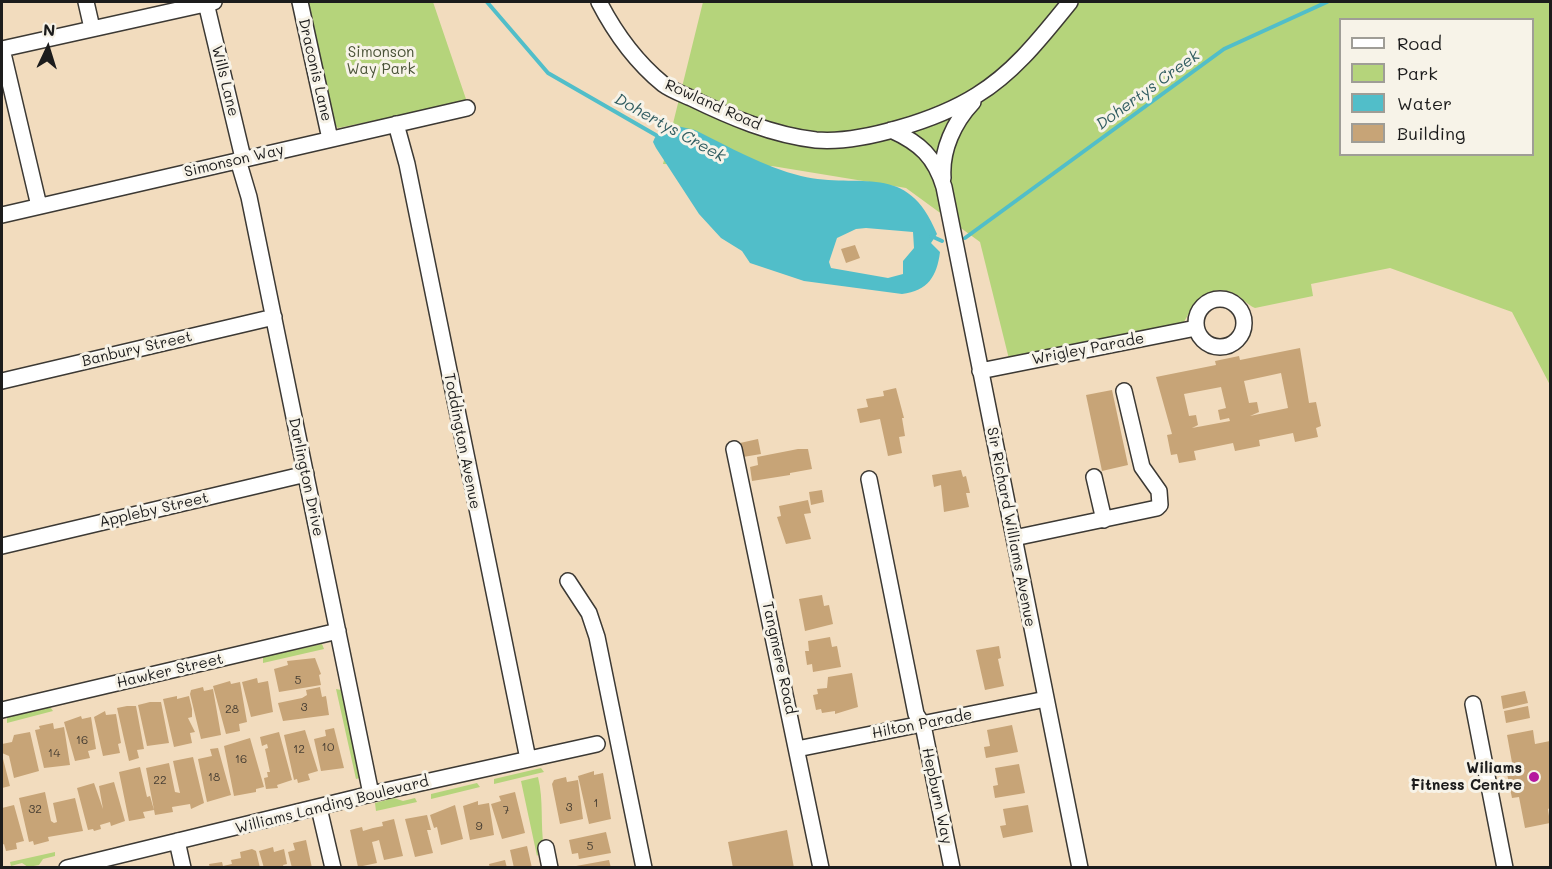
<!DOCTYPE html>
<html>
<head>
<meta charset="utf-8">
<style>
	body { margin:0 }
	#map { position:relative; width:1552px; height:869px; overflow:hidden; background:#f2dcbe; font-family:Mali,sans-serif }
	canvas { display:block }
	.frame { position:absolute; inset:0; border:3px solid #1c1c1c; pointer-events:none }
	.legend { position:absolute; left:1339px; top:18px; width:195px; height:138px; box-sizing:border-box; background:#f7f3e8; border:2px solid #9f9d96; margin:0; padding:8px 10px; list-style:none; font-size:18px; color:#1c1c1c }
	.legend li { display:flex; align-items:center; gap:12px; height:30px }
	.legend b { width:30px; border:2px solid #9f9d96 }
	.north { position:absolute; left:18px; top:18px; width:60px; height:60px; -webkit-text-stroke:4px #f7f3e8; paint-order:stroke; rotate:4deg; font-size:16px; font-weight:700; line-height:24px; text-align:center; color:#1c1c1c }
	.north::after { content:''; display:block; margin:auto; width:21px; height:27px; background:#1c1c1c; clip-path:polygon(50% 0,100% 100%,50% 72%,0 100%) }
</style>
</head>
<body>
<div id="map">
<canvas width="1552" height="869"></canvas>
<div class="frame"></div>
<ul class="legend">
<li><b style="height:8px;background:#fff"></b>Road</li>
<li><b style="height:16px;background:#b5d47b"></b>Park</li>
<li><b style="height:16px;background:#51bec9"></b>Water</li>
<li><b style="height:16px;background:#c7a477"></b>Building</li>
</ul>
<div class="north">N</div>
</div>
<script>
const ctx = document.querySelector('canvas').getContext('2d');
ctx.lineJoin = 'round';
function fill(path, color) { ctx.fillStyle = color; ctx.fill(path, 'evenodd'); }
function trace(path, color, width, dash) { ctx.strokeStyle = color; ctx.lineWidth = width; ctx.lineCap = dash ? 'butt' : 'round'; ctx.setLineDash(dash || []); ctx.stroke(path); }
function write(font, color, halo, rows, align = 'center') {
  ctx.font = font + ' Mali,sans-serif'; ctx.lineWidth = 6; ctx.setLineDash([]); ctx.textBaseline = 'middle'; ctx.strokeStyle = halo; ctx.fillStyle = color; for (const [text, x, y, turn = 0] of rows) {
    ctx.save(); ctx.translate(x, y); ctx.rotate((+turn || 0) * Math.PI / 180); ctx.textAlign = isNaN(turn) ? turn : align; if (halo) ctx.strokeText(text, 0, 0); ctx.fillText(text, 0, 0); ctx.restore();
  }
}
fill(new Path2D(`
	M305,2H433L467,102L338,128L335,125Z
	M703,2H1550V385L1512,312L1390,268L1311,284L1313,296L1255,308C1247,305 1243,298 1235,294C1209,280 1193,305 1183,324L1009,359L980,242L906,188L772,166L663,164ZM1340,20H1532V154H1340Z
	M322,644L324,649L263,663V657Z
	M336,689L341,690L360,778L356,779Z
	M50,707L53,711L7,723V717Z
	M541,768L544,772L494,784V779Z
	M538,777C544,801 540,824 544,848L537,856L521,781Z
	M477,783L480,787L431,799V794Z
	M394,798L403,801L415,798L417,802L376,811L375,803Z
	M55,852V856L43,859L39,865L28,867L22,863L11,866L10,862Z`), '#b5d47b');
fill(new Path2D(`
	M677,126L695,130C729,147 765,167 801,176C861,190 907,160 937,234L931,243L940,252C937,276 928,291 902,294L804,281L750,263L742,251L721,238L699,214L656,148L653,142C657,130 667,128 677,126ZM866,228L913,232L914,248L903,261V274L888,278L831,268L829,262L837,238L856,229Z`), '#51bec9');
trace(new Path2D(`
	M487,2L548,73L661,138
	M931,236L942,241
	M965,238L1224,49L1327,2`), '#51bec9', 4);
fill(new Path2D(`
	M855,245L860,258L846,263L841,249Z
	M1300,348L1309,403L1316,402L1321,426L1316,428L1318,437L1295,442L1293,433L1259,440L1260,446L1235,451L1233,443L1194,451L1196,460L1179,463L1177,454L1171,455L1167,435L1172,434L1156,377L1216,365L1215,361L1239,356L1240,360ZM1281,373L1288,408L1250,416L1259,412L1257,402L1249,403L1244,381ZM1221,387L1226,408L1218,410L1220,420L1229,418L1230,421L1192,428L1198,425L1196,415L1189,416L1184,394Z
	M896,388L904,418H902L905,436L899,437L902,453L888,456L880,419L860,423L857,409L868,407L866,399L884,396L883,391Z
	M1112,390L1128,465L1102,471L1086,395Z
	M758,439L761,454L743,457L740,443Z
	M798,449H808L812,469L790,473V475L752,481L750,467L758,465L757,457Z
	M961,470L963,477L966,476L970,493H966L969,507L944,512L941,485L934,487L932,475Z
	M822,490L824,502L811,505L809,492Z
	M808,500L811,513L804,514L811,539L786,544L777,517L781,516L779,506Z
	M822,595L824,606L829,605L833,624L805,631L799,599Z
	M830,637L832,647L837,646L841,667L813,672L812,664L807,665L805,651H809L808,641Z
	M999,646L1001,658L998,659L1004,686L985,690L976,650Z
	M315,658L321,674L319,675L321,685L279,692L274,669L288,665L287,661Z
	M852,673L858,707L835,714V711L822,713L821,709L816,710L813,695L818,694L817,689L827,688L828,677Z
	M257,678L258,683L268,681L273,712L251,717L242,682Z
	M230,681L231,684L240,682L247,722L239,724L240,731L226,734L213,686Z
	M203,687L204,691L213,689L221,735L201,739L190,694L191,690Z
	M320,687L322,697L326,696L329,715L283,721L278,703L302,698L307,695L306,690Z
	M1525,691L1528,703L1503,709L1501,696Z
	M177,696V699L189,696L192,709V717L188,718L195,732L190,733L192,743L174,747L163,699Z
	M150,702H161L169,743L147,746L138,705Z
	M127,706H136L144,749L137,750L139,758L129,761L117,708Z
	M1528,706L1530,718L1506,723L1504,711Z
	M105,711L106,715L116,714L121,743L118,744L120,753L103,756L94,717Z
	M81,716L82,719L91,717L96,749L88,751L90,758L75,761L64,722Z
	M53,723L54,729L64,727L70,765L44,768L35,730L40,729L39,726Z
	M1012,725L1018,752L986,758L984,747L990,746L987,730Z
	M334,728L344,768L321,771L314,739L326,736L325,730Z
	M305,730L318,771L308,774L310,780L298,783L297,779L294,780L284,735Z
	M1533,730L1535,744L1550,741V808L1548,809L1550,823L1525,828L1519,797L1512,798L1506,769L1513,768L1507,735Z
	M30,732L39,771L14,778L9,756L2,753V744L12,742L14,735Z
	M279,732L292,780L277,785L278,788L266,789L264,778L268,777L267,772H270L265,749L268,748L267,744L262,746L260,737Z
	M250,738L264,787L256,789V792L234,796L224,746Z
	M218,748L231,795L207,802L198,759L212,756L210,749Z
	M2,755L10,786L2,788Z
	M193,757L204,803L191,809L190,804L172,807L173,812L155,815L146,768L169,763L175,792L180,793L173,761Z
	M1019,764L1025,793L995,798L993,786L998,785L995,768Z
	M140,767L147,797L150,796L154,810L143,812L145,818L129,821L119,772Z
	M594,771V775L603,773L611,819L589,824L578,776Z
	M566,777L567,782L578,780L583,819L560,824L552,784L554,780Z
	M114,782L125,821L111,826L110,822L100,825L101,829L94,831L93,829L88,830L77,788L94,783L103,809L99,786Z
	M45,792L51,821L54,823L57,822L53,803L75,798L83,831L48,837L49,841L34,845L33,841L29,842L19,798Z
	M515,792L525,833L502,839L491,804L501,801L499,796Z
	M478,801V805L489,803L494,835L470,840L463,806Z
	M14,805L24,841L16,843L17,849L6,851L4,844L2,845V808Z
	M455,805L463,839L441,845L437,827L434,828L430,815Z
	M1028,805L1033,832L1003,838L1000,826L1006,825L1003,809Z
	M427,815L431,830H427L433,853L415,857L405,819Z
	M394,819L403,856L384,860L379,840L376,841L372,842L377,863L358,867L350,830L362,827L363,831L373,828L383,826L382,822Z
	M787,830L794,868H733L728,842Z
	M606,832L611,853L579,859L578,853L572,854L569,840Z
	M306,840L312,868H292L288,852L295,850L293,843Z
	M527,846L532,868H514L510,850Z
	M273,847L274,852L284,849L287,864L283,865L284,868H264L259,851Z
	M252,849L256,851L260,868H210L209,864L222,862L223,866L232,864L231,860L241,858L240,852Z
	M505,860L507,868H490L489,864Z
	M609,860L611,868H576V866Z`), '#c7a477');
const minor = new Path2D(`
	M86,2L92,28
	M300,2L330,139
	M599,2C615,33 635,61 663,84C671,90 682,94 691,98C730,117 772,135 816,140C862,144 939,119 977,95C1015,72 1043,35 1070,2
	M206,3L243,158
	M2,49L214,2
	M2,49L39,206
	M396,124L407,164L528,759
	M891,130C920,143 935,157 944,187L1080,868
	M238,160L249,197L371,794
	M943,178C941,150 954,122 973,102
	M2,215L467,108
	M1196 323a24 24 0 1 1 48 0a24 24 0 1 1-48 0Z
	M980,371L1196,328
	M2,381L274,317
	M734,449L821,868
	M1094,477L1104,520
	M869,479L916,714L923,725L952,868
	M1014,538L1157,508L1160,505L1159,491L1142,467L1124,391
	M2,546L306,474
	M568,581L589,613L597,637L644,868
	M1473,704L1505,868
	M2,710L338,631
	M797,749L1046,699
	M319,808L333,868
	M177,841L183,868
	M546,848L550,868
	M67,868L371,794L597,744`);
trace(minor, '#3c3934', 18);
trace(minor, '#fff', 15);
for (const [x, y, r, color] of [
	[1534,777,6,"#b5179e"]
]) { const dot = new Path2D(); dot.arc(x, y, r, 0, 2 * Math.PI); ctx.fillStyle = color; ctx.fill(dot); trace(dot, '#f7f3e8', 2); }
write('12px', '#473e33', null, [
	["5",298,680],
	["3",304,707],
	["28",232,709],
	["16",82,740],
	["10",328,747],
	["12",299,749],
	["14",54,753],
	["16",241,759],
	["18",214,777],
	["22",160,780],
	["1",596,803],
	["3",569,807],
	["32",35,809],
	["7",506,810],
	["9",479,826],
	["5",590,846]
]);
write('15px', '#4a5338', '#f7f3e8', [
	["Simonson",381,52],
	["Way Park",381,69]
]);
write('15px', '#1c1c1c', '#f7f3e8', [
	["Draconis Lane",315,70,77],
	["Wills Lane",225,81,76],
	["Rowland Road",713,105,24],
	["Simonson Way",234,161,-13],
	["Banbury Street",137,349,-13],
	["Wrigley Parade",1088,349,-11],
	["Toddington Avenue",462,441,79],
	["Darlington Drive",306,477,78],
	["Appleby Street",154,510,-13],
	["Sir Richard Williams Avenue",1011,527,79],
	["Tangmere Road",779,658,78],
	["Hawker Street",170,671,-13],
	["Hilton Parade",922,724,-11],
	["Hepburn Way",937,796,78],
	["Williams Landing Boulevard",332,805,-14]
]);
write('bold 15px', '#1c1c1c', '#f7f3e8', [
	["Wiliams",1522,768],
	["Fitness Centre",1522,785]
], 'right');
write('italic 16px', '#315d61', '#f7f3e8', [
	["Dohertys Creek",1148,90,-36],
	["Dohertys Creek",670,128,29]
]);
</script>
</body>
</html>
